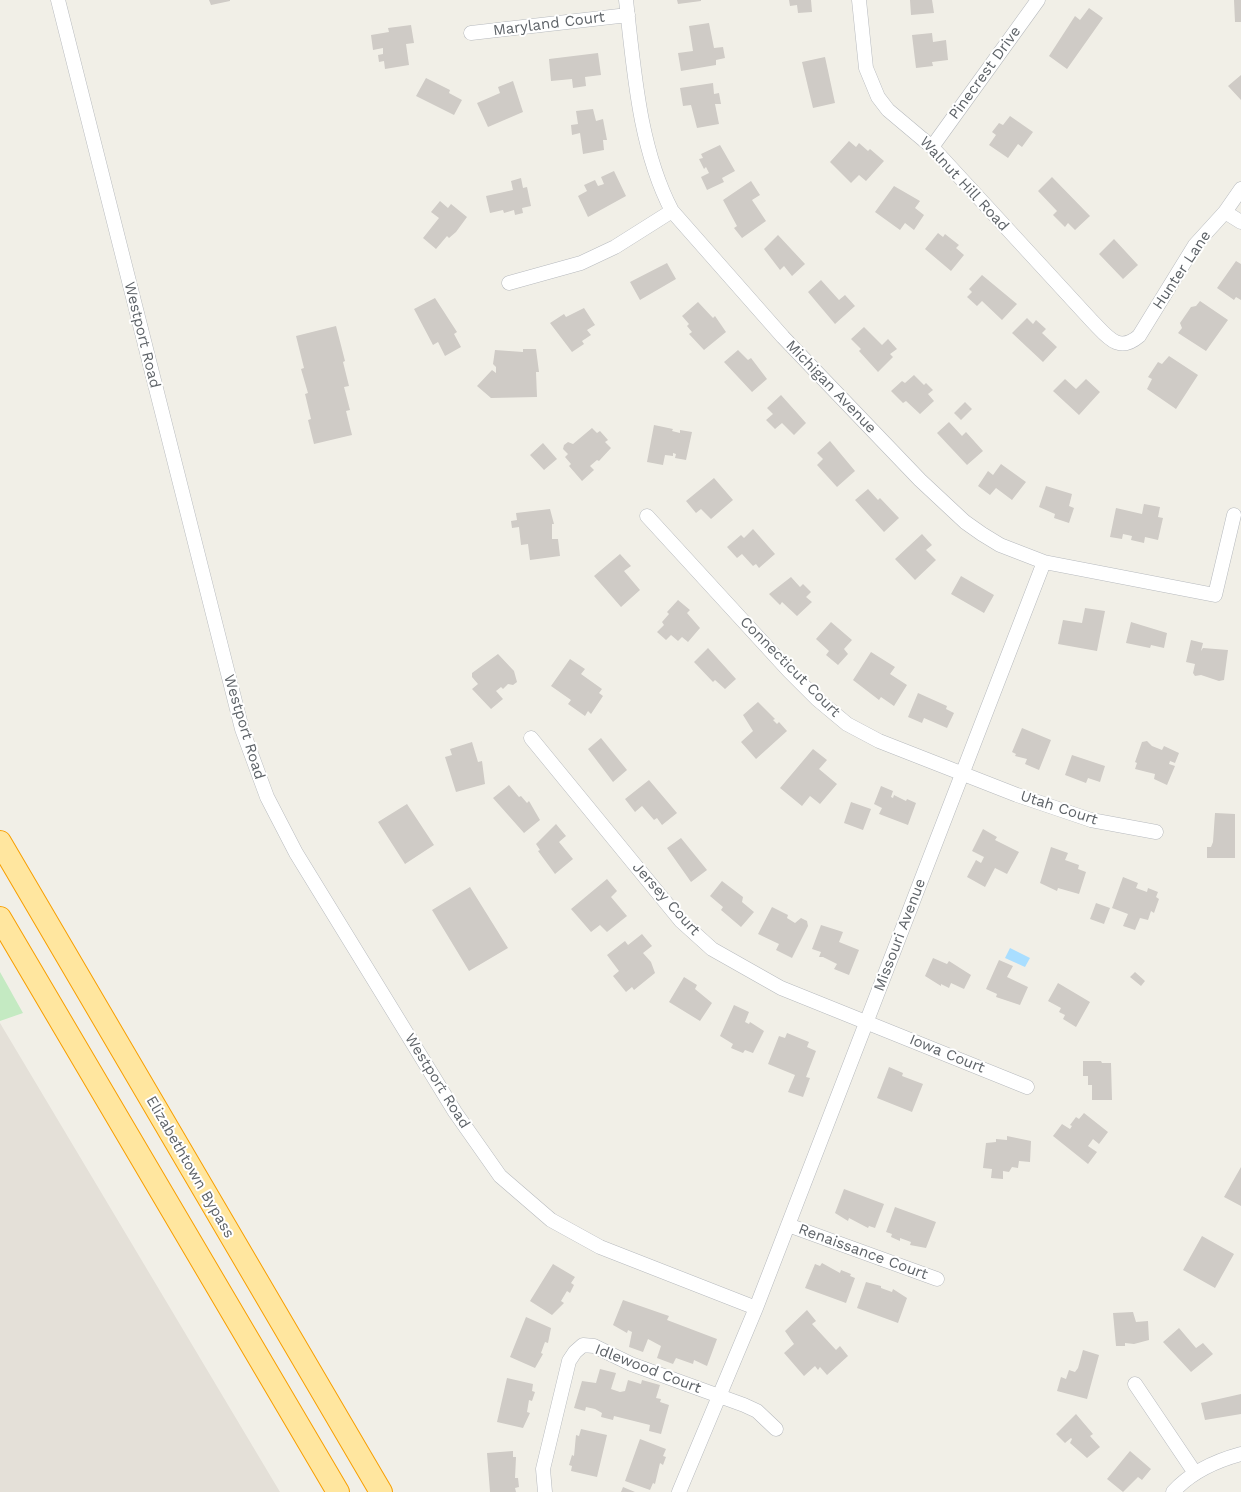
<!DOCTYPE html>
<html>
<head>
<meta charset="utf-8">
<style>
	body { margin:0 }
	canvas { display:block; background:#f1efe7 }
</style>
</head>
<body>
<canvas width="1241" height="1492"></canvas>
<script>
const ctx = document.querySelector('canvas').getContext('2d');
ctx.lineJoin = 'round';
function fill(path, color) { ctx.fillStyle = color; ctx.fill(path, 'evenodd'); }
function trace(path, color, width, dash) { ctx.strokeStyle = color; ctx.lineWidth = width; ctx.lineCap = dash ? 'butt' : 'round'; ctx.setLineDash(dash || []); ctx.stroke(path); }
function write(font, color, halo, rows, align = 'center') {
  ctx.font = font + ' "Work Sans",sans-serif'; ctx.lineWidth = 4; ctx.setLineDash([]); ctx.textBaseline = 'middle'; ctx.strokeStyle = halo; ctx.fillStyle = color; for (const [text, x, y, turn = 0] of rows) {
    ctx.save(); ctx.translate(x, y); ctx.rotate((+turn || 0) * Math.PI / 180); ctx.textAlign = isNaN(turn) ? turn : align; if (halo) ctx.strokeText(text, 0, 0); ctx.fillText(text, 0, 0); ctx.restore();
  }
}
fill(new Path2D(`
	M0,1023L280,1492H0Z`), '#e4e0d8');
fill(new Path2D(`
	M0,972L23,1013L0,1021Z`), '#c4eac2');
fill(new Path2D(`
	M1010,948L1030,958L1025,967L1005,958Z`), '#a9deff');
fill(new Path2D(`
	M209,0H230V1L211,5Z
	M677,0H701V1L678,4Z
	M789,0H811L812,12L798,13L797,5L790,6Z
	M910,0H932L934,13L911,15Z
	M1234,0H1241V22H1235Z
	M1089,8L1103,18L1067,69L1049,56L1075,16L1080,20Z
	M709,23L714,48L723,47L725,58L716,60V65L681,71L678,53L693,51L689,26Z
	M411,25L414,43L406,44L409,65L385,69L384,61L379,62L378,55L383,54V48L373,50L371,35L389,32L388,28Z
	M932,33L933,42L946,40L948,60L932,62L933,66L916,68L912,35Z
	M598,53L601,75L585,77L586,86L573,88L572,79L551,81L549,59Z
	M825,57L835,103L813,108L802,62Z
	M1241,75V100L1228,86Z
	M426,78L450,90L449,93L462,100L454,115L416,96Z
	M513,81L523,112L488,127L477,103L500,93L498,87Z
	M713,83L714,94L719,93L721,104H715L719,124L697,128L691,105L683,106L680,88Z
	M593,109L596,121L603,119L607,140H603L604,150L583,154L580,133L572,135L571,125L578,124L576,111Z
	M1010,116L1033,132L1022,147L1018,144L1008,158L989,145L996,135L992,132L999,123L1003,125Z
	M849,141L856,147L859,143L868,151L870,149L884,161L866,181L859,175L851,183L830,162Z
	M720,145L735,171L722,178L724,182L707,190L701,177L709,173L706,167L704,169L699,159L703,158L701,154Z
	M614,171L626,196L588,217L578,196L587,191L584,185L595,180L598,186L604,184L601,177Z
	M1052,177L1090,216L1075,230L1068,223L1065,227L1053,215L1057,211L1038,191Z
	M521,178L523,188L527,187L531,206L522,208L523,213L515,215L514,210L504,213L503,210L490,213L486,196L513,190L511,181Z
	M751,181L760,195L752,200L766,221L742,238L734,228L737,226L723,200Z
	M894,186L920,201L915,208L924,215L914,230L905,223L900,230L875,212Z
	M440,201L448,208L451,204L467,217L456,232L449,238L447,236L436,249L423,238L439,218L431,212Z
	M938,233L943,237L945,234L959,245L956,248L964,255L951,271L925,249Z
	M778,235L805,264L792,276L784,266L780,270L764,249Z
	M1114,239L1138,265L1123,279L1099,254Z
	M1236,261L1241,264V300L1236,297L1234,300L1217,288Z
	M667,263L676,279L640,300L630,282Z
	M982,275L1017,304L1002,320L982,301L977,306L967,297L972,292L969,289Z
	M821,280L839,300L845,295L855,306L835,324L808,292Z
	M435,298L457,332L454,334L461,347L445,356L438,342L433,345L414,309Z
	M1200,301L1228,320L1206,351L1178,333L1182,328L1180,323L1191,307L1196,306Z
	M698,302L713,318L715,316L726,332L704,350L689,334L692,332L687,326L689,324L682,316Z
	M584,308L595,325L587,330L591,335L582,341L584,344L572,352L550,323L564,314L566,317Z
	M1027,318L1033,324L1036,320L1046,329L1042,333L1057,347L1043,362L1012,333Z
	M336,326L345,361L343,362L349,386L344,387L350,410L346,411L352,435L314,444L308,420L311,419L305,394L308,393L301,369L304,368L296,336Z
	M864,327L882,345L888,339L897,349L890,354L893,357L878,372L859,351L861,349L851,339Z
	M523,349H536L539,372H536L537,397L491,398L477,386L492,370L496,373V367L493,364L495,350L523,352Z
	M738,350L748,360L751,358L767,379L752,392L724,362Z
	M1169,356L1198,375L1176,409L1147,389L1152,379L1148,377L1158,362L1162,364Z
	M914,375L924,385L926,383L933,390L928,394L934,401L920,414L906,401L903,403L891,391L902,381L905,383Z
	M1065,379L1076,389L1086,379L1100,392L1079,415L1053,391Z
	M781,395L806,423L794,435L782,423L775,429L766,420L773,414L767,408Z
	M965,402L972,409L961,420L954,413Z
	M949,422L962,436L966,432L983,451L967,465L937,433Z
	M654,425L673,429L672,431L680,433V430L692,432L686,460L675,458L676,454L673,453V456L665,455L663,465L647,462Z
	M592,428L597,433L600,431L608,440L605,442L611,448L599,461L597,460L590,466L594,470L582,481L569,466L571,464L565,457L568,454L563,449L564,445L568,442L573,444Z
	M830,441L855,471L837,487L817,465L823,459L817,453Z
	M543,443L557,459L544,470L530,455Z
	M1001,464L1026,482L1012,500L996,488L990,495L978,486L988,471L993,475Z
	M714,478L733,500L711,519L701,509L696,513L686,501Z
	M1046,486L1072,494L1069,506L1074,508L1069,523L1054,518L1055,514L1039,507Z
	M868,489L878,500L880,498L899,518L884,532L855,500Z
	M1144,504L1160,507L1158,517L1163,518L1158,540L1145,537L1144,543L1131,540L1132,536L1123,534L1122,539L1110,537L1116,508L1142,514Z
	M550,509L554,524H552V539H558L560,556L530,560L528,544L521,545L519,527L512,528L511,521L517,520L516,513Z
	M753,529L775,554L759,568L756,564L753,566L742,554L737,558L727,547L741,535L744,538Z
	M922,534L932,545L926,550L936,560L915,580L895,559Z
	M620,554L631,566L624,571L640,590L621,607L594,576Z
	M961,576L994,595L984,613L951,594Z
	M791,577L800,587L803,584L811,592L806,597L812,602L797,616L782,602L780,605L769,594Z
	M678,600L690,610L687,613L700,628L688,642L682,637L678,641L671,635L666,640L657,632L664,625L662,622L669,614L667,612Z
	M1085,608L1105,611L1097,651L1058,644L1063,620L1082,623Z
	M831,622L852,640L844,649L848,654L838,665L826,655L829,651L816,639Z
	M1131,622L1167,633L1164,648L1151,645L1150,648L1126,643Z
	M1191,640L1203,643L1201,651L1203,648L1228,650L1224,680L1219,681L1201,675L1195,676L1193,673L1195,664L1186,662Z
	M708,648L736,679L725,689L715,680L713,682L694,662Z
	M871,652L895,667L890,674L907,685L894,706L881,697L879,700L853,680Z
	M498,654L514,671L517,682L513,685L508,684L503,689L501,687L496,691L503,699L491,709L472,689L478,684L472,677V673Z
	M570,659L585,669L581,674L602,689L599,693L603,696L591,714L588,711L585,716L568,704L571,700L551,686Z
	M918,693L947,706L946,709L954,713L947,728L924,718L922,723L908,717Z
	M758,702L775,719L773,720L777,724L779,722L787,731L756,759L741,742L753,731L743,715Z
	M1022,728L1051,740L1039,770L1025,764L1027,759L1015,756L1016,754L1012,752Z
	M601,738L627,770L613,782L588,749Z
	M1147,741L1152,746L1162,750L1164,746L1179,753L1175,763L1170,761L1169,764L1175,766L1167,785L1154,779L1155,774L1135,769L1137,763L1135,762L1142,742Z
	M472,742L478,762L482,761L485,784L456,792L445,757L452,755L450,749Z
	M813,749L827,760L819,769L837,784L820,804L810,796L802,806L780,788Z
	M1072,755L1105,766L1100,782L1088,778L1086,783L1065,775Z
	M649,780L677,813L662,825L657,818L654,820L642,806L635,812L625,799Z
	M509,785L519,797L521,796L527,803L529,801L540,820L524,833L493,798Z
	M881,786L893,791L891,797L893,798L894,795L906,801L907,799L916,803L908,825L879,814L882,808L874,804Z
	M851,802L871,809L863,830L844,823Z
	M407,804L434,845L405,864L378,822Z
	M1215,813L1235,814V858H1207V847H1211L1213,842Z
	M556,824L566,836L559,842L573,859L555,874L538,851L540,850L536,844Z
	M983,829L997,837L995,840L1019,852L1007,874L995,868L985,887L967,877L976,860L981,863L984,857L972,851Z
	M681,838L707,870L691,882L667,848Z
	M1051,847L1068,853L1065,860L1079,865L1078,869L1086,872L1079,894L1058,888L1057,891L1040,883Z
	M1123,877L1138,883L1136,888L1147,892L1148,888L1158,892L1156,897L1159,899L1154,913L1151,911L1148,920L1140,918L1135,930L1123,926L1128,914L1112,908Z
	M607,879L617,891L611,897L627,916L607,932L600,925L591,932L571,909Z
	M722,881L743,897L742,902L754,912L741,927L721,910L723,907L710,896Z
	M470,887L508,948L469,971L432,910Z
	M1096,903L1110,908L1104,924L1090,919Z
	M772,907L788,915L787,918L795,923L801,918L807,921L808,926L792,958L776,950L779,944L758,934Z
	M821,925L843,932L839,942L859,950L849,975L834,969L837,964L823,957H819L821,952L812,949Z
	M642,934L652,946L643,953L651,962L655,973L634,990L632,987L626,992L613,976L619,971L607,955L625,941L628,945Z
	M933,958L947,964L949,961L971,975L964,989L951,983L949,988L941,984V986L925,976Z
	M999,960L1013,966L1007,977L1028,987L1020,1005L996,997L997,994L986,989Z
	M1135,972L1145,981L1141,986L1130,977Z
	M684,977L697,985L695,989L712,1003L700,1021L669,1002Z
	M1058,983L1090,1002L1076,1027L1063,1019L1065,1015L1059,1012L1061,1008L1048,1001Z
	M734,1005L749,1012L745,1022L749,1024L750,1022L764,1031L753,1053L745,1050L743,1053L731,1048L733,1044L720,1036Z
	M787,1033L809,1042L807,1047L816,1051L806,1077L810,1078L803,1097L788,1092L795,1075L768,1064L779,1036L785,1038Z
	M1083,1061H1101L1102,1063H1111L1112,1100H1092V1085H1088V1076H1083Z
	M889,1067L903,1073L902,1076L923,1084L912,1112L877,1098Z
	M1084,1113L1108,1132L1099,1144L1093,1139L1088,1146L1097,1152L1088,1164L1053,1136L1062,1124L1070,1129L1072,1126L1070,1125L1076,1117L1079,1119Z
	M1007,1136L1031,1141L1030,1162L1019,1161L1018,1168L1012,1167L1009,1172L1003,1171V1179L991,1178L992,1169L983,1168L986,1143L996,1142V1139L1007,1140Z
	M1241,1167V1206L1224,1197Z
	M844,1189L884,1204L875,1228L869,1226L868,1228L849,1218L848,1221L835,1213Z
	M895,1207L936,1222L926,1248L910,1245L911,1242L900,1238V1241L891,1237L892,1234L886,1232Z
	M1202,1236L1234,1254L1215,1288L1183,1270Z
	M822,1263L840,1273L841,1270L851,1274L850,1276L855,1278L846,1303L805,1288L815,1264L820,1266Z
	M553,1264L575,1277L571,1283L574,1285L570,1293L567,1291L561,1301L564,1303L552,1315L530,1301Z
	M866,1282L881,1286V1288L892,1292L893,1289L907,1298L898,1323L857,1308Z
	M623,1300L669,1316L667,1320L717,1339L707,1366L694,1360L693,1364L676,1358L673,1364L657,1358L661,1346L648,1339L643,1352L629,1347L632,1332L628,1330L627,1333L613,1325Z
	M807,1310L816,1321L812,1324L836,1350L840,1346L848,1356L827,1375L820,1367L818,1370L815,1366L804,1376L784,1353L794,1344L785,1331Z
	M1133,1312L1136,1322L1148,1321L1149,1340L1134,1344L1125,1343V1346H1116L1113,1313Z
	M526,1317L551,1328L548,1343L545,1342L541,1353L543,1354L535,1368L510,1357Z
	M1179,1328L1196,1348L1203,1343L1213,1354L1191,1372L1163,1342Z
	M1083,1350L1099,1355L1087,1399L1057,1391L1061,1377L1066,1379L1069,1370L1075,1372L1078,1368Z
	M600,1369L616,1373L611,1389L620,1392L625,1391L628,1380L641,1384L642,1380L660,1385L656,1398L661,1399L660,1402L669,1405L661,1434L649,1431L650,1425L614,1416L613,1420L601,1417L602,1413L595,1409L586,1407L585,1411L574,1408L582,1381L596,1383Z
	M507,1378L533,1384L532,1391L535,1392L532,1401L529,1400L527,1412L530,1413L523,1428L497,1422Z
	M1241,1394V1414L1205,1420L1201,1403Z
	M1076,1414L1093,1434L1090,1436L1100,1447L1087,1458L1070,1443L1072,1439L1071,1438L1065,1443L1056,1434Z
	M581,1429L607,1435L597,1477L571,1471L572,1466L569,1465L572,1455L574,1456L576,1435L579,1436Z
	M640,1439L666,1449L663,1456L666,1457L663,1465L660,1463L655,1484L653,1483L650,1490L625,1481Z
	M513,1451V1457H516L515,1478H518L519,1487L515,1488L516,1492H490L487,1453Z
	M1130,1451L1151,1469L1142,1480L1138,1477L1123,1492L1107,1479Z
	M623,1487L635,1492H621Z`), '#cfcbc6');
const minor = new Path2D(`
	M58,0L242,729L267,797L296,853L455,1112L500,1176L551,1220L600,1247L756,1308
	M626,0C634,70 639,148 672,211L783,337L920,480L965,522L982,534L1000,545L1044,562L1215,595L1234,515
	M859,0L866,68L878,97L888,110L932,147L1092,321C1107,336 1118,354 1139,336L1195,245L1225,212L1241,189
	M471,33L628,15
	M932,147L1038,0
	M1225,212L1241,222
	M509,283L581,263L615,247L672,211
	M647,516L789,671L817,699L847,724L879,741L1017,795L1091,820L1156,832
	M531,738L681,921L712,949L781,988L1027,1087
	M788,1225L937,1279
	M1135,1384L1195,1473
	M545,1492L543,1469L569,1361L575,1352L583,1345L594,1346L631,1364L744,1405L757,1411L776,1429
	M679,1492L756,1308L1044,562
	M1173,1492C1191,1472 1215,1461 1241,1454`);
const trunk = new Path2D(`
	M0,842L381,1492
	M0,918L338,1492`);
trace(minor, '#b7babe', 15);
trace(trunk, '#f89f00', 24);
trace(minor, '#fff', 14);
trace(trunk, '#ffe69f', 22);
write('15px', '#5e6368', '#fff', [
	["Maryland Court",549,24,-7],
	["Pinecrest Drive",985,73,-54],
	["Walnut Hill Road",964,184,47],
	["Hunter Lane",1182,270,-56],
	["Westport Road",142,335,76],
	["Michigan Avenue",831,387,46],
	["Connecticut Court",790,667,45],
	["Westport Road",244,727,73],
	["Utah Court",1059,808,18],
	["Jersey Court",666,899,48],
	["Missouri Avenue",900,935,-69],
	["Iowa Court",947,1054,22],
	["Westport Road",437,1081,58],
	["Elizabethtown Bypass",190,1167,60],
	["Renaissance Court",863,1252,20],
	["Idlewood Court",648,1369,21]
]);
</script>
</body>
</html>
